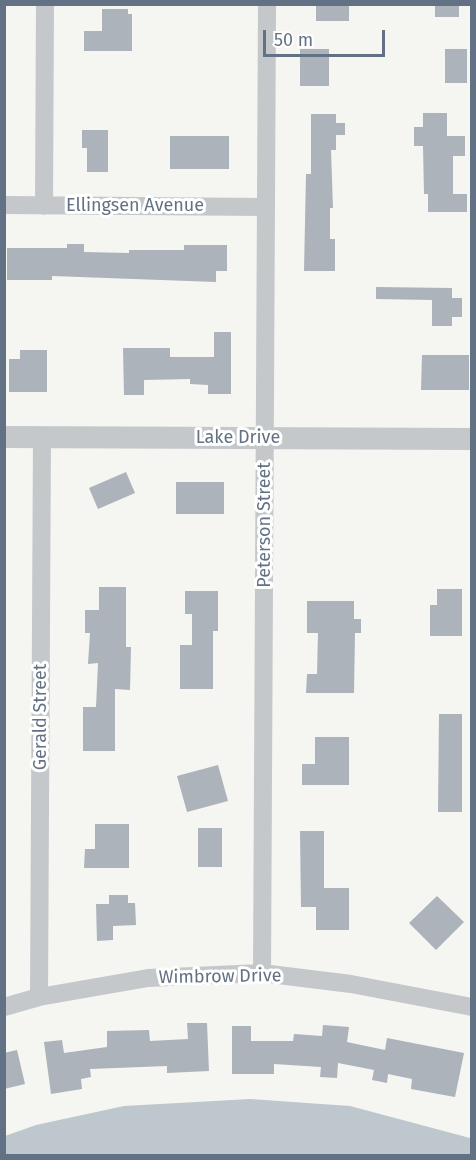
<!DOCTYPE html>
<html>
<head>
<meta charset="utf-8">
<style>
	body { margin:0 }
	#map { position:relative; width:476px; height:1160px; overflow:hidden; background:#f5f5f1; font-family:"Fira Sans",sans-serif }
	canvas { display:block }
	.frame { position:absolute; inset:0; border:6px solid #627284; pointer-events:none }
	.scale { position:absolute; left:263px; top:30px; width:122px; height:27px; box-sizing:border-box; border:3px solid #627284; border-top:0; padding-left:8px; font-size:18px; line-height:21px; white-space:nowrap; color:#627284; -webkit-text-stroke:4px #fff; paint-order:stroke }
</style>
</head>
<body>
<div id="map">
<canvas width="476" height="1160"></canvas>
<div class="frame"></div>
<div class="scale">50 m</div>
</div>
<script>
const ctx = document.querySelector('canvas').getContext('2d');
ctx.lineJoin = 'round';
function fill(path, color) { ctx.fillStyle = color; ctx.fill(path, 'evenodd'); }
function trace(path, color, width, dash) { ctx.strokeStyle = color; ctx.lineWidth = width; ctx.lineCap = dash ? 'butt' : 'round'; ctx.setLineDash(dash || []); ctx.stroke(path); }
function write(font, color, halo, rows, align = 'center') {
  ctx.font = font + ' "Fira Sans",sans-serif'; ctx.lineWidth = 6; ctx.setLineDash([]); ctx.textBaseline = 'middle'; ctx.strokeStyle = halo; ctx.fillStyle = color; for (const [text, x, y, turn = 0] of rows) {
    ctx.save(); ctx.translate(x, y); ctx.rotate((+turn || 0) * Math.PI / 180); ctx.textAlign = isNaN(turn) ? turn : align; if (halo) ctx.strokeText(text, 0, 0); ctx.fillText(text, 0, 0); ctx.restore();
  }
}
fill(new Path2D(`
	M250,1099L350,1106L470,1138L471,1155H5V1136L36,1125L124,1106Z`), '#bdc7cd');
fill(new Path2D(`
	M316,4H349V21H316Z
	M435,4H459V17H435Z
	M102,9H128V14H132V51H84V31H102Z
	M300,49H329V86H300Z
	M445,49H467V83H445Z
	M423,113H447V136H465V156H453V194H467V212H428V194H424L423,146H414V127H423Z
	M311,114H336V123H345V135H336V150H331L333,208H330V239H335V271H304L306,174H311Z
	M82,130H108V172H87V148H82Z
	M170,136H229V169H170Z
	M67,244H84V252L129,253V250H184V245H227V271H216V282L52,276V280H7V248H67Z
	M376,287L452,288V298H462V317H452V326H432V300L376,299Z
	M214,332H231V394H208V385L190,384V379L144,380V395H124L123,348H170V357H214Z
	M20,350H47V392H9V359H20Z
	M422,355H469V390H421Z
	M126,472L135,493L98,509L89,488Z
	M176,482H224V514H176Z
	M99,587H126V647H131L130,690L115,689V751H83V707H96L98,663L88,664L90,633H85V610H99Z
	M437,589H462V636H430V605H437Z
	M185,591H218V631H213V689H180V645H192V614H185Z
	M307,601H354V619H361V633H355L354,693H306L307,674H317L318,633H307Z
	M439,714H462V812H438Z
	M315,737H349V785H302V764H315Z
	M218,765L228,801L187,812L177,776Z
	M95,824H129V868H84L85,849H95Z
	M198,828H222V867H198Z
	M300,831H324V888H349V930H316V907H301Z
	M109,895H128V903H135L136,925L113,926V940L97,941L96,904H109Z
	M437,896L464,922L436,950L409,923Z
	M187,1023H207L209,1071L167,1073V1066L90,1069L91,1077L81,1079L82,1089L51,1094L44,1042L62,1040L64,1053L107,1047V1031L149,1030L150,1041L188,1039Z
	M323,1025L349,1027L347,1042L385,1050L387,1038L464,1053L455,1097L411,1089L412,1079L388,1074L387,1083L372,1080L374,1070L338,1063L337,1078L320,1077L321,1067L274,1064V1074H232V1026H251V1041H293L294,1034L322,1036Z
	M17,1050L25,1084L4,1089V1053Z`), '#acb3ba');
trace(new Path2D(`
	M4,205L266,207
	M44,206L45,4
	M262,973L267,4
	M39,997L42,437
	M4,1007L39,997L148,978L262,973L351,984L472,1007`), '#c4c8cb', 18);
trace(new Path2D(`
	M4,437L472,439`), '#c4c8cb', 22);
write('18px', '#627284', '#fff', [
	["Ellingsen Avenue",135,206],
	["Lake Drive",238,438],
	["Peterson Street",265,525,-90],
	["Gerald Street",41,717,-90],
	["Wimbrow Drive",220,977,-1]
]);
</script>
</body>
</html>
